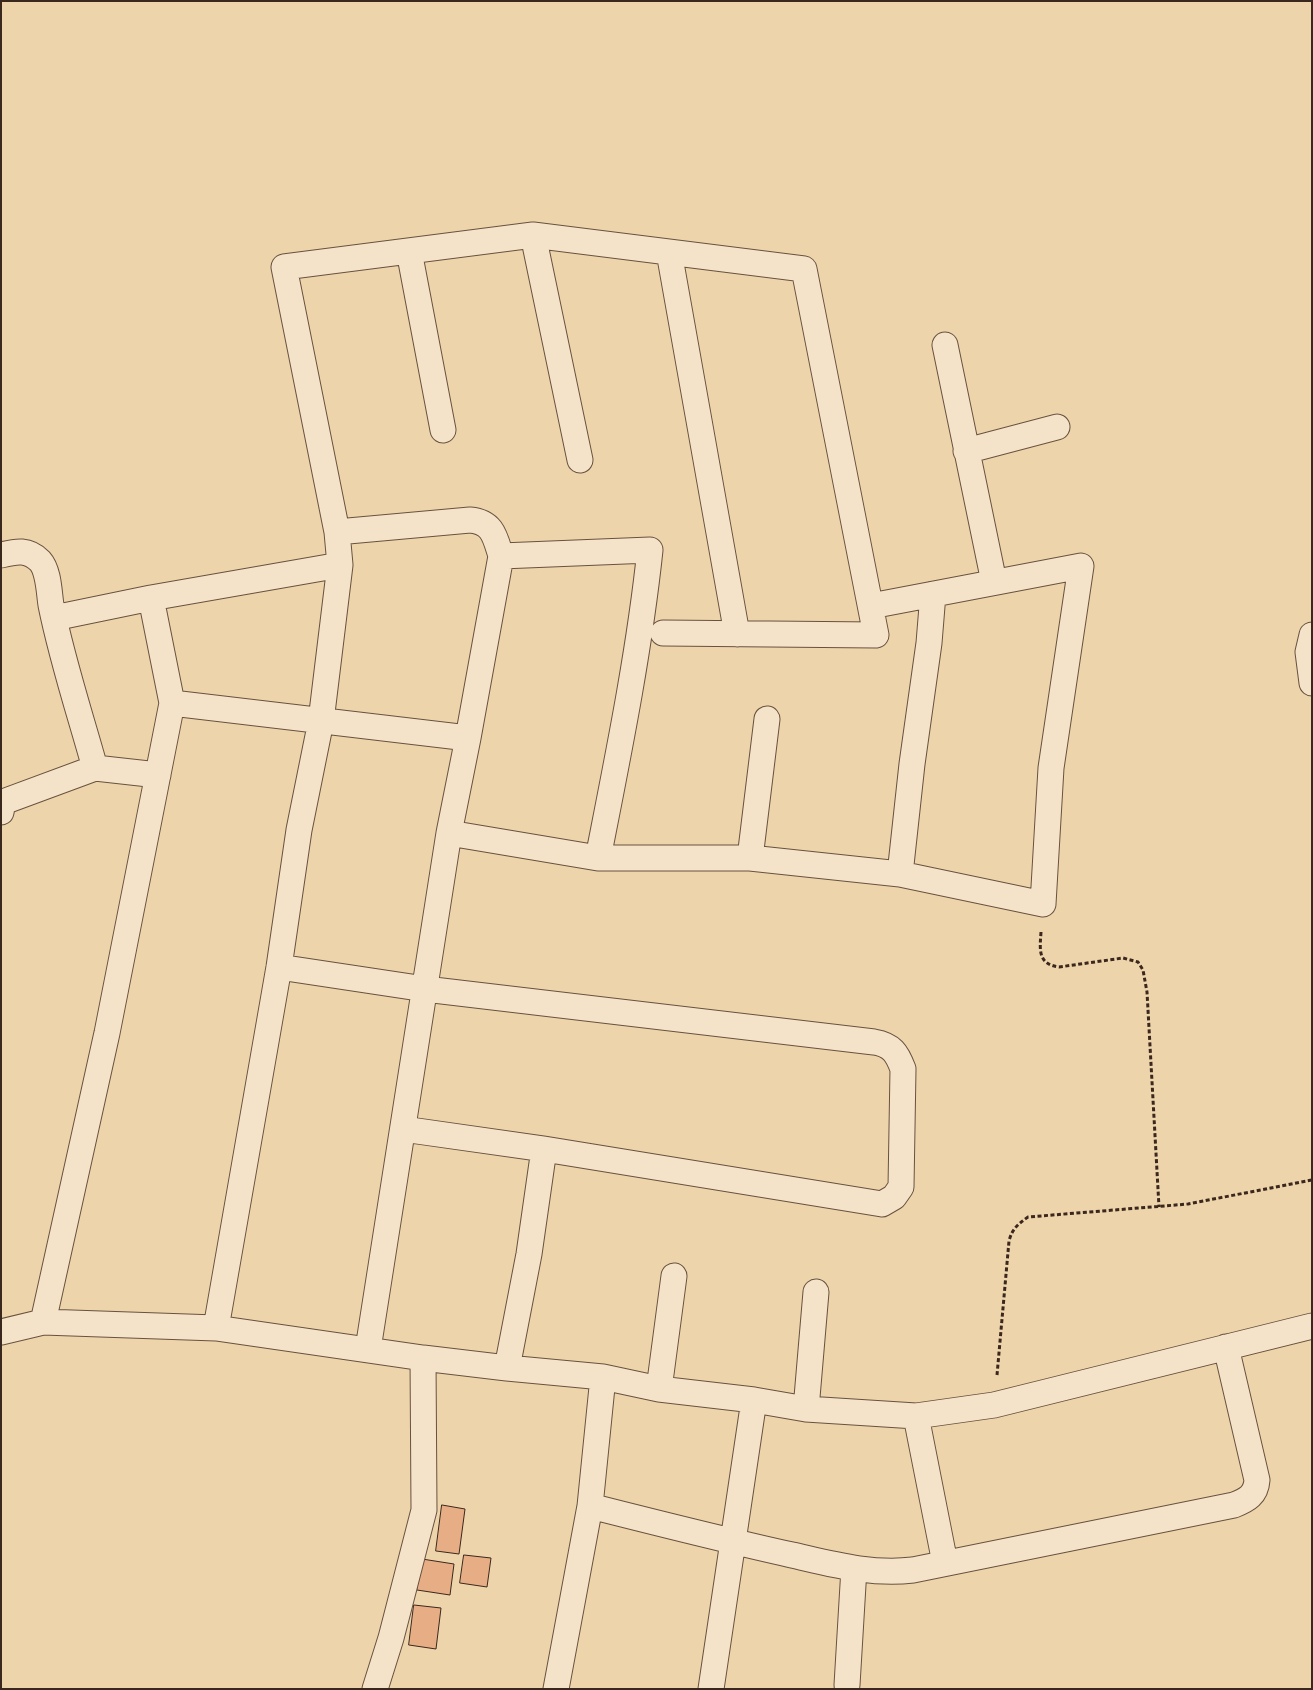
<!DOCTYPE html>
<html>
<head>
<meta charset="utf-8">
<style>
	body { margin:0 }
	#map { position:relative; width:1313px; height:1690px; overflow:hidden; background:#eed4ab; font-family:"Old Standard TT",serif }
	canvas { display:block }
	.frame { position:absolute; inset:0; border:2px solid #3a271d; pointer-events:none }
</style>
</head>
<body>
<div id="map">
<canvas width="1313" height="1690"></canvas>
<div class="frame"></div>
</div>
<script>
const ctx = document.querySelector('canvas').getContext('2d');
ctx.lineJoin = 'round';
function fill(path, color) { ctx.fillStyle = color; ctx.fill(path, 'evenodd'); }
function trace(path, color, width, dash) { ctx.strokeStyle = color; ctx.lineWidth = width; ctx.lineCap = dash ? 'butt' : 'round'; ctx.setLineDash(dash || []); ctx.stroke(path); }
const building = new Path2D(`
	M442,1505L465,1509L459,1554L436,1551Z
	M464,1555L491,1558L487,1587L460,1583Z
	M422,1559L454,1564L450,1595L417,1590Z
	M414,1605L441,1608L436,1649L409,1645Z`);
fill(building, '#e7ae86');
trace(building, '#3a271d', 1);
const minor = new Path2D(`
	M533,235L580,460
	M409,251L443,430
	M669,252L737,634
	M945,345L994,582
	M966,451L1057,427
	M337,532L284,267L533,235L804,269L876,635L663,633
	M1,555C17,551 28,549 40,561C49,571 49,593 51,605C62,660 80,714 95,768L3,802L1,812
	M151,598L340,565L337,532L470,520C493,522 495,537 501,556L650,550C639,654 618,756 598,858L449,833L368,1349
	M1312,635L1308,652L1312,683
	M172,703L468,738L501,556
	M95,768L158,775
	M449,833L468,738
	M598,858H750L900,874L1043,904L1051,768L1081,566L871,606
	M750,858L767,719
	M900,874L912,764L929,643L933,594
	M279,967L425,989L874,1042C892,1045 897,1053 903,1069L901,1187L894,1197L882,1204L544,1149L403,1129
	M43,1322L107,1033L172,703L151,598L54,618
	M216,1328L279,967L299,830L321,721L340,565
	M1,1332L43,1322L216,1328L423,1358L507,1368L603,1377L659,1389L754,1400L806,1409L916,1416L994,1405L1312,1326
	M507,1368L529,1254L544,1149
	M659,1389L674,1276
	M806,1409L816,1292
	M916,1416L945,1563
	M590,1506C657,1523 724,1540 792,1555C832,1564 871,1575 913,1570L1234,1505C1247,1500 1256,1495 1257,1480L1226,1347
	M847,1685L854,1568
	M375,1689L391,1638L424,1510L423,1358
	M556,1689L590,1506L603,1377
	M711,1689L754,1400`);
trace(minor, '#675240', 27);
trace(new Path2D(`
	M1041,932C1040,949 1037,964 1059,967L1123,958L1138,962L1143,970L1147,992L1159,1207
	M997,1375L1009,1241C1012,1229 1018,1224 1028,1217L1188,1204L1312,1180`), '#3a271d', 3, [4, 2.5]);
trace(minor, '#f4e3c8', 25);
</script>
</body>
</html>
